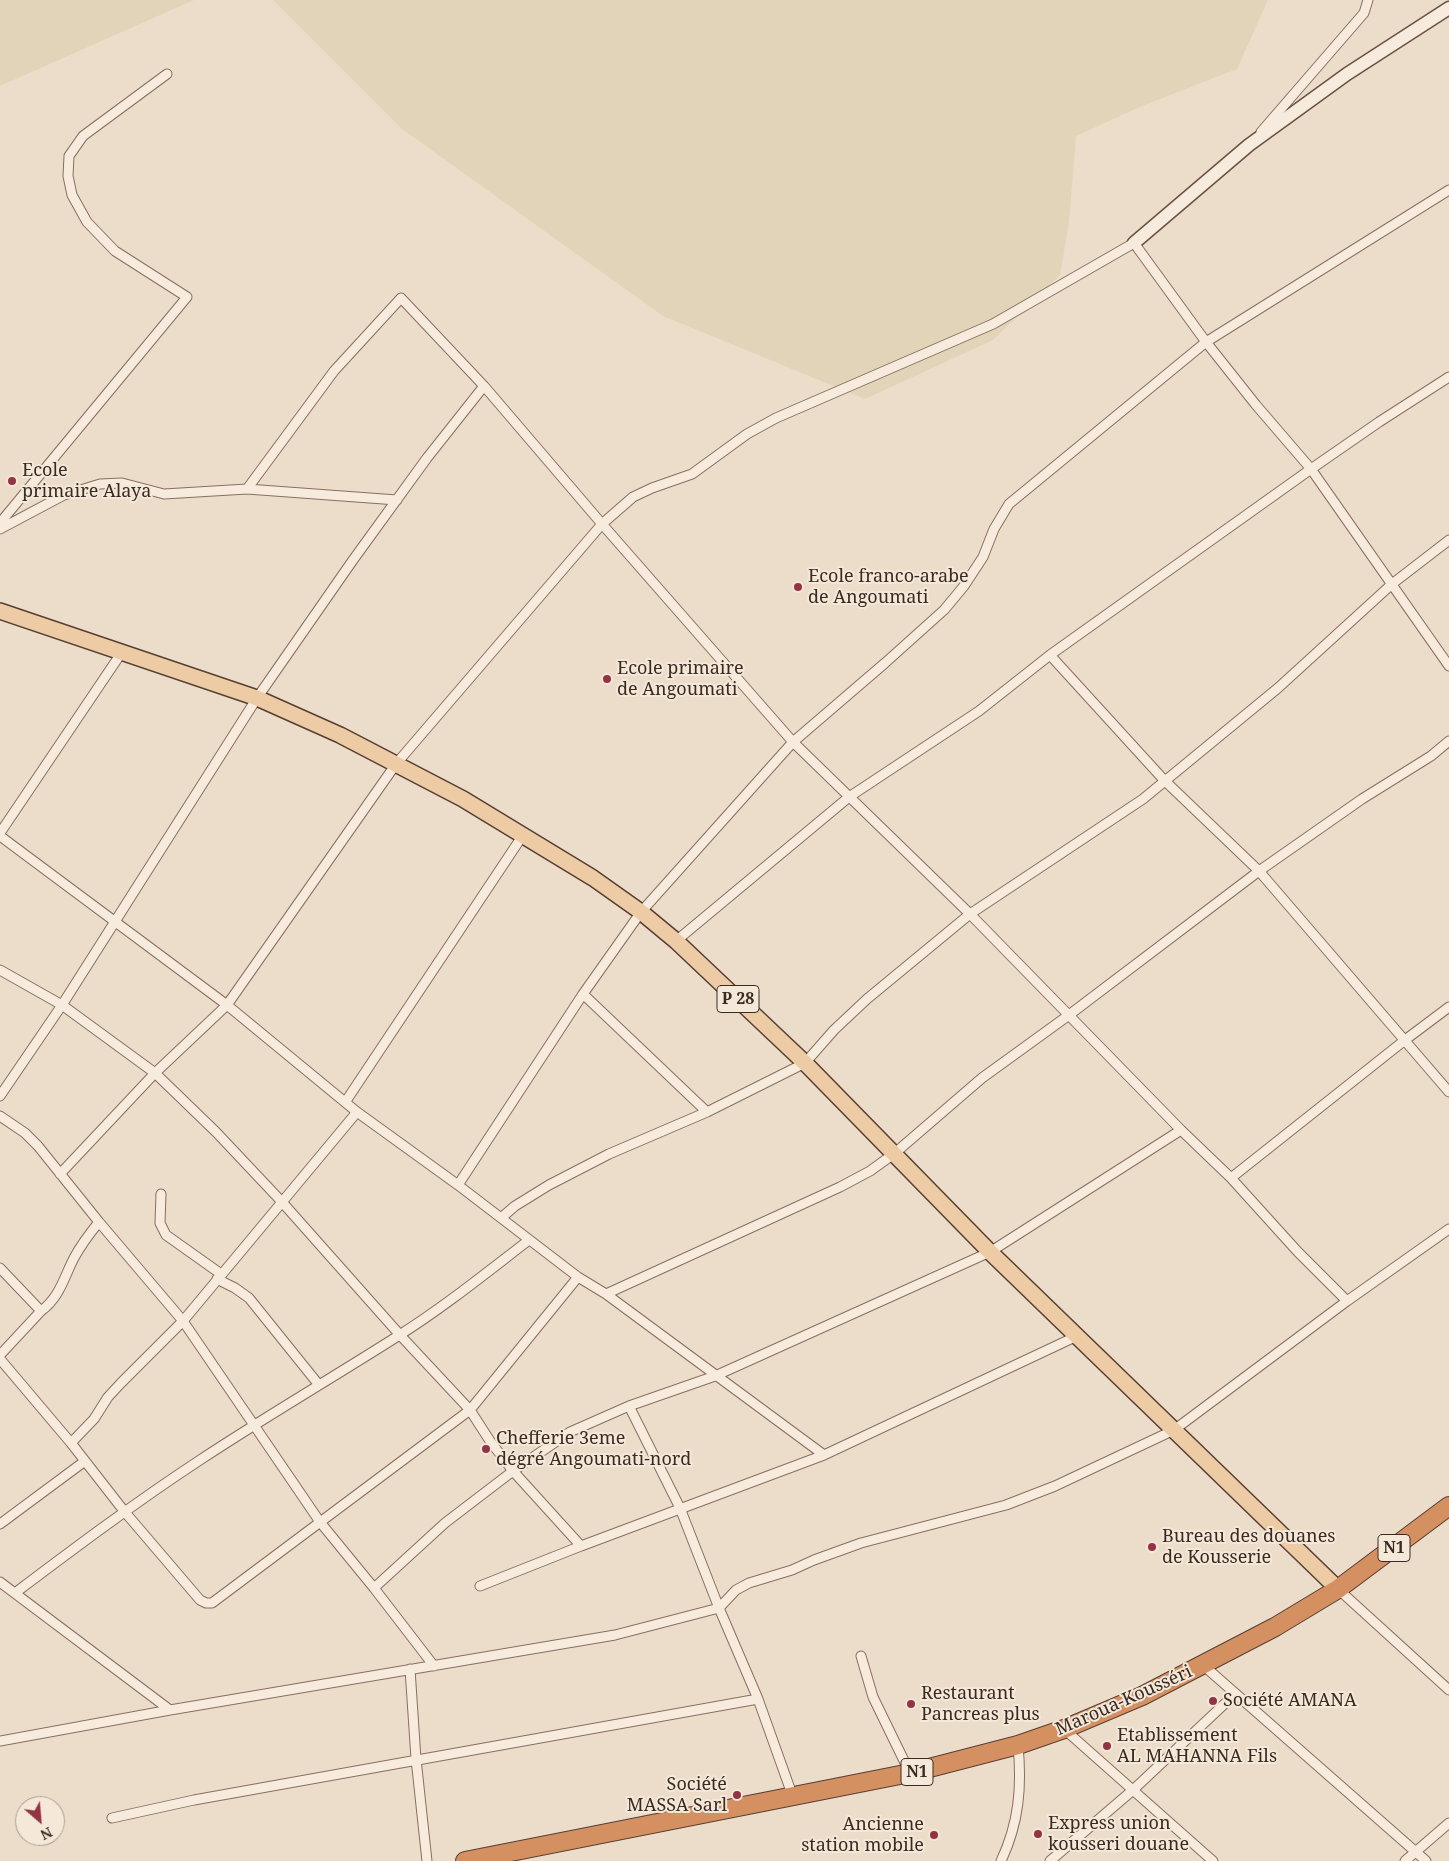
<!DOCTYPE html>
<html>
<head>
<meta charset="utf-8">
<style>
	body { margin:0 }
	#map { position:relative; width:1449px; height:1861px; overflow:hidden; background:#ecddca; font-family:"Noto Serif",serif }
	canvas { display:block }
	.north { position:absolute; left:15px; top:1796px; width:50px; height:50px; box-sizing:border-box; background:#f4e8d9; border:1px solid #aa9c90; border-radius:50%; rotate:153deg; font-size:14px; font-weight:700; line-height:20px; text-align:center; color:#3a2a22 }
	.north::after { content:''; display:block; margin:auto; width:18px; height:22px; background:#943343; clip-path:polygon(50% 0,100% 100%,50% 72%,0 100%) }
</style>
</head>
<body>
<div id="map">
<canvas width="1449" height="1861"></canvas>
<div class="north">N</div>
</div>
<script>
const ctx = document.querySelector('canvas').getContext('2d');
ctx.lineJoin = 'round';
function fill(path, color) { ctx.fillStyle = color; ctx.fill(path, 'evenodd'); }
function trace(path, color, width, dash) { ctx.strokeStyle = color; ctx.lineWidth = width; ctx.lineCap = dash ? 'butt' : 'round'; ctx.setLineDash(dash || []); ctx.stroke(path); }
function write(font, color, halo, rows, align = 'center') {
  ctx.font = font + ' "Noto Serif",serif'; ctx.lineWidth = 4; ctx.setLineDash([]); ctx.textBaseline = 'middle'; ctx.strokeStyle = halo; ctx.fillStyle = color; for (const [text, x, y, turn = 0] of rows) {
    ctx.save(); ctx.translate(x, y); ctx.rotate((+turn || 0) * Math.PI / 180); ctx.textAlign = isNaN(turn) ? turn : align; if (halo) ctx.strokeText(text, 0, 0); ctx.fillText(text, 0, 0); ctx.restore();
  }
}
fill(new Path2D(`
	M0,0H194L0,86Z
	M273,0H1268L1237,69L1142,106L1076,136L1069,222L1060,275L993,340L865,399L663,316L402,129Z`), '#e2d4b8');
const street = new Path2D(`
	M1261,132L1364,13L1368,0
	M247,489L334,371L401,298L484,386
	M0,523L187,297L115,251L87,222L72,195L68,176L69,156L83,136L167,74
	M0,529L64,495L100,484L122,483L164,494L247,489L397,500
	M1050,655L1164,780L1259,871L1449,1092
	M0,833L122,652
	M0,836L227,1005L357,1112L458,1185L578,1277L606,1294L824,1455
	M676,941L849,797L979,711L1050,655L1311,469L1379,422L1449,377
	M0,970L62,1005L155,1073L216,1132L282,1202L400,1335L470,1410L490,1441L513,1471L581,1546L824,1455L1077,1336
	M583,994L707,1112
	M0,1096L62,1005L257,698L353,560L427,458L484,386L602,524L793,742L970,914L1181,1130L1231,1178L1298,1252L1347,1301
	M346,1101L523,835
	M357,1112L183,1321L121,1383L108,1397L94,1419L71,1443L124,1511L200,1600L206,1603H212L470,1410L578,1277
	M0,1116L25,1133L38,1146L99,1222L183,1321L320,1522L374,1588L445,1523L513,1471L570,1432L629,1406L715,1376L990,1252L1181,1130
	M60,1174L155,1073L227,1005L396,764L602,524L633,497L652,488L692,474L747,434L776,418L993,324L1134,243L1206,342L1256,405L1311,469L1449,666
	M1231,1178L1405,1040L1449,1007
	M458,1185L583,994L641,912L793,742L885,663L944,610L964,586L983,557L994,529L1009,504L1206,342L1449,190
	M161,1194L160,1223L166,1235L221,1274
	M501,1218L515,1206L549,1185L609,1154L707,1112L805,1063L834,1030L867,999L970,914L1143,799L1278,688L1392,584L1449,540
	M0,1268L41,1311C60,1297 64,1277 74,1258C81,1245 90,1233 99,1222
	M217,1279L235,1288L249,1298L319,1385
	M606,1294L840,1187L870,1171L895,1153L982,1078L1069,1015L1259,871L1362,799L1431,756L1449,741
	M0,1355L41,1311
	M0,1359L71,1443
	M629,1406L680,1508L719,1608L758,1699L793,1797
	M0,1524L85,1461
	M0,1582L170,1710
	M480,1586L581,1546
	M374,1588L434,1666
	M1338,1589L1449,1690
	M15,1593C76,1547 136,1502 200,1460C265,1417 332,1378 398,1336C444,1307 486,1273 529,1240
	M861,1656L873,1697L910,1773
	M1203,1665L1426,1861
	M410,1669L416,1759L427,1861
	M1064,1729L1213,1861
	M0,1741L170,1710L615,1635L719,1608L736,1590L749,1583L792,1570L814,1560L861,1543L1006,1505L1055,1486L1174,1430L1347,1301L1449,1229
	M112,1818L194,1800L758,1699
	M1001,1861C1019,1823 1022,1787 1018,1745
	M1050,1861L1133,1790L1235,1694
	M1405,1861L1449,1823`);
const secondary = new Path2D(`
	M1134,243L1249,145L1347,74L1449,8`);
const primary = new Path2D(`
	M0,611L257,698L340,735L463,799L593,878L641,912L676,941L805,1063L990,1252L1338,1589`);
const highway = new Path2D(`
	M465,1861L910,1773L1018,1745L1064,1729L1142,1696L1275,1627L1338,1589L1449,1506`);
trace(street, '#886f5f', 11);
trace(secondary, '#6a5042', 15);
trace(primary, '#573e33', 18);
trace(highway, '#573e33', 20);
trace(street, '#f7ebdd', 9);
trace(secondary, '#f7ebdd', 12);
trace(primary, '#eccba5', 15);
trace(highway, '#d59062', 18);
for (const [x, y, r, color] of [
	[12,481,5,"#943343"],
	[798,587,5,"#943343"],
	[607,679,5,"#943343"],
	[486,1449,5,"#943343"],
	[1152,1547,5,"#943343"],
	[1213,1701,5,"#943343"],
	[911,1704,5,"#943343"],
	[1107,1746,5,"#943343"],
	[737,1795,5,"#943343"],
	[1038,1834,5,"#943343"],
	[934,1835,5,"#943343"]
]) { const dot = new Path2D(); dot.arc(x, y, r, 0, 2 * Math.PI); ctx.fillStyle = color; ctx.fill(dot); trace(dot, '#f4e8d9', 2); }
for (const [x, y, w] of [
	[738,999,42],
	[1394,1548,32],
	[917,1772,32]
]) { const box = new Path2D(); box.roundRect(x - w / 2, y - 13.5, w, 27, 4); ctx.fillStyle = '#f4e8d9'; ctx.fill(box); trace(box, '#3a2a22', 1); }
write('bold 16px', '#3a2a22', null, [
	["P 28",738,999],
	["N1",1394,1548],
	["N1",917,1772]
]);
write('18px', '#3a2a22', '#f4e8d9', [
	["Ecole",22,471],
	["primaire Alaya",22,492],
	["Ecole franco-arabe",808,577],
	["de Angoumati",808,598],
	["Ecole primaire",617,669],
	["de Angoumati",617,690],
	["Chefferie 3eme",496,1439],
	["dégré Angoumati-nord",496,1460],
	["Bureau des douanes",1162,1537],
	["de Kousserie",1162,1558],
	["Restaurant",921,1694],
	["Pancreas plus",921,1715],
	["Société AMANA",1223,1701],
	["Etablissement",1117,1736],
	["AL MAHANNA Fils",1117,1757],
	["Société",727,1785,"right"],
	["MASSA Sarl",727,1806,"right"],
	["Express union",1048,1824],
	["kousseri douane",1048,1845],
	["Ancienne",924,1825,"right"],
	["station mobile",924,1846,"right"]
], 'left');
write('18px', '#3a2a22', '#f4e8d9', [
	["Maroua-Kousséri",1124,1701,-24]
]);
</script>
</body>
</html>
